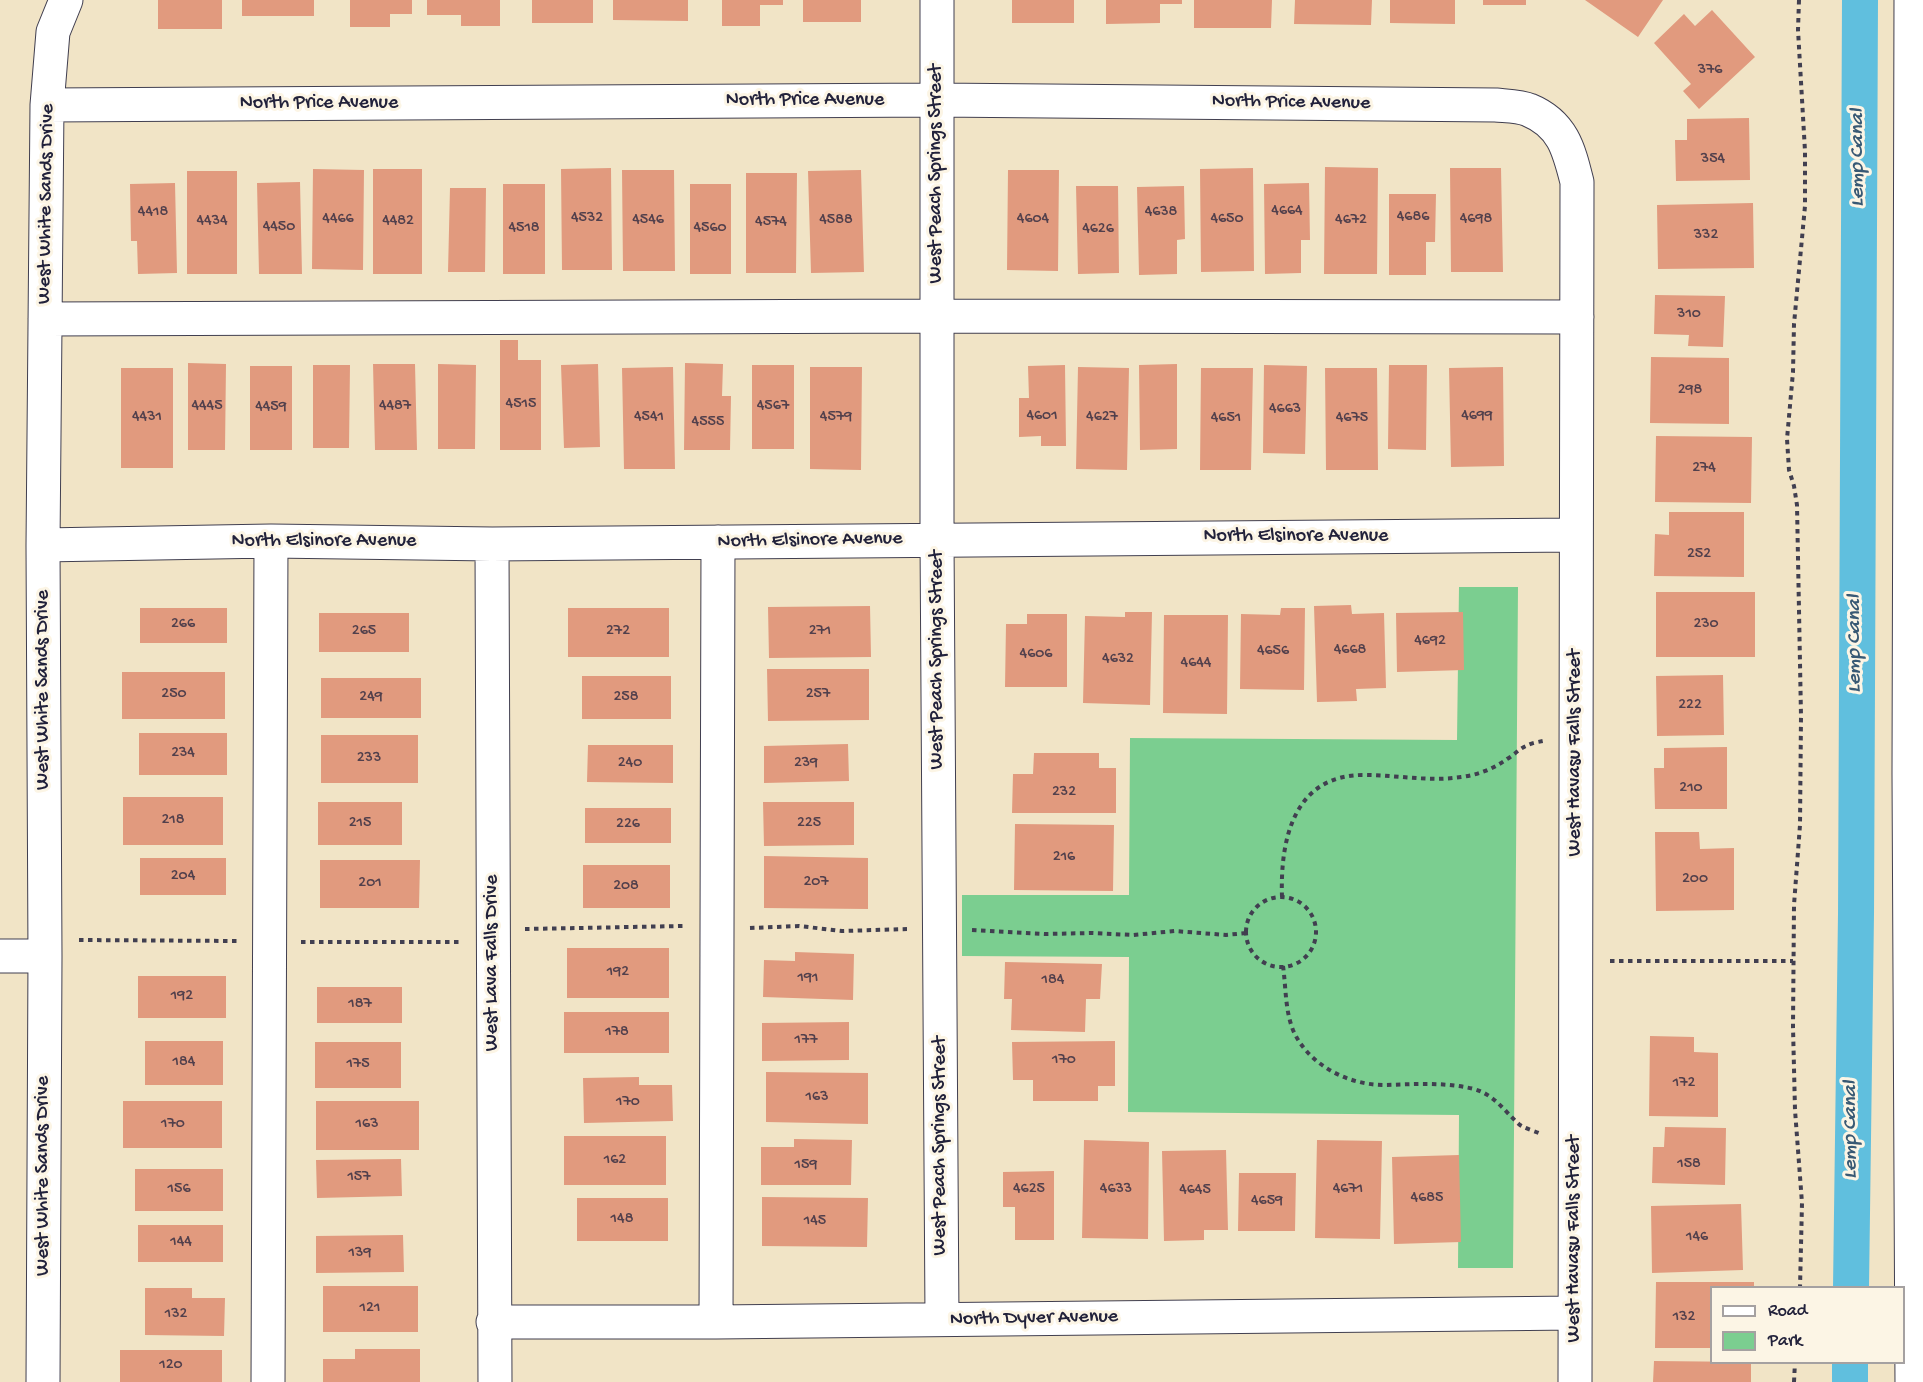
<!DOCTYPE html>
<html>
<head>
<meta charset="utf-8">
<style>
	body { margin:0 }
	#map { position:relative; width:1923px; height:1382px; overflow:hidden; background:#f1e4c6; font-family:"Gochi Hand",sans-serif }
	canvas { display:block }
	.legend { position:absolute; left:1710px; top:1286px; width:195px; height:78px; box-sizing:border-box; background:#fcf5e5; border:2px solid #a5a1a1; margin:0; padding:8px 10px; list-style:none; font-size:18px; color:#22223b }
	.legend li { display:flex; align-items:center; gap:12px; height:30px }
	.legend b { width:30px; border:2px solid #a5a1a1 }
</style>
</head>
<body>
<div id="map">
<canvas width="1923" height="1382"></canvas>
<ul class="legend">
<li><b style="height:8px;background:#fff"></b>Road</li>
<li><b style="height:16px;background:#7bce90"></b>Park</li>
</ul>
</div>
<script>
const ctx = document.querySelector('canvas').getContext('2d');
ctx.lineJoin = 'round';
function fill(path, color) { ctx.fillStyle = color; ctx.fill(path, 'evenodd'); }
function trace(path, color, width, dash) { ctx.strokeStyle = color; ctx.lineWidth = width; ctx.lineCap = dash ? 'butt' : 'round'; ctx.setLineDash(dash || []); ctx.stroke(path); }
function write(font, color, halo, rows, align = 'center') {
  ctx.font = font + ' "Gochi Hand",sans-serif'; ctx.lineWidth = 6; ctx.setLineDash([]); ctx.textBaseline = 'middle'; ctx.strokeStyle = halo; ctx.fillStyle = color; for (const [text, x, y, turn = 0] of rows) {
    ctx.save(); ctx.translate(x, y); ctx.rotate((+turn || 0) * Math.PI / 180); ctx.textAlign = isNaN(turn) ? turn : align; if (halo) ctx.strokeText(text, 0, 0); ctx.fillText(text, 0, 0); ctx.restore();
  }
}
fill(new Path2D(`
	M1459,587H1518L1513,1268H1458L1459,1115L1128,1112L1129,957L962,956V895H1129L1130,738L1457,740Z`), '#7bce90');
trace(new Path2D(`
	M1851,1288L1856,914L1860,0
	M1850,1382V1362`), '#60bfde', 36);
fill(new Path2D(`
	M158,0H222V29H158Z
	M242,0H314V16H242Z
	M350,0H412V14H390V27H350Z
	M427,0H500V26H461V15H427Z
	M532,0H593V23H532Z
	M613,0H688V21L613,20Z
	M722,0H783V5H760V26H722Z
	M803,0H861V22H803Z
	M1012,0H1074V23H1012Z
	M1106,0H1182V4H1160V23L1106,24Z
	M1194,0H1272L1271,28H1194Z
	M1295,0H1372L1371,25L1294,24Z
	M1390,0H1455V24L1390,23Z
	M1483,0H1526V5H1483Z
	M1585,0H1663L1638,37Z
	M1712,10L1755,57L1699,109L1683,91L1691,84L1654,43L1684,14L1695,26Z
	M1749,118L1750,180L1676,181L1675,140H1687V119Z
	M1325,167L1378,168L1377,274H1324Z
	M611,168L612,270H562L561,169Z
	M1253,168L1254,271L1201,272L1200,169Z
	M1450,168H1501L1503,272H1451Z
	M313,169L364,170L363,270L312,269Z
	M373,169H422V274H373Z
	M622,170H674L675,271H623Z
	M861,170L864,272L811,273L808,171Z
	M1008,170H1059L1058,271L1007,270Z
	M187,171H237V274H187Z
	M746,173H797L796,273H746Z
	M300,182L302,274H259L257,183Z
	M175,183L177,273L138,274L137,241H131L130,184Z
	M1309,183L1310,240H1301V273L1265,274L1264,184Z
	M503,184H545V274H503Z
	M690,184H731V274H690Z
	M1076,186H1118L1119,273L1078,274Z
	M1184,186L1185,239L1177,240V274L1139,275L1137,187Z
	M450,188H486L485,272H448Z
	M1389,194H1436L1435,242H1426V275H1389Z
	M1753,203L1754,268L1658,269L1657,205Z
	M1655,295L1725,296L1723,347L1688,346L1689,335L1654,334Z
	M500,340H518V360H541V450H500Z
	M1651,357L1729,358V424L1650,423Z
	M188,363L226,364L225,450H188Z
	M685,363L723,364L722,396H731L730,450H684Z
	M373,364H415L417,450H375Z
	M438,364L476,365L475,449H438Z
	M598,364L600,447L564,448L561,365Z
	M1177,364V449L1140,450L1139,365Z
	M313,365H350L349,448H313Z
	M752,365H794V449H752Z
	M1065,365L1066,446H1041V436L1019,437V398H1029L1028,366Z
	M1264,365L1307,366L1305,454L1263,453Z
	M1389,365H1427L1426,450L1388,449Z
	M250,366H292V450H250Z
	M673,367L675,469H624L622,368Z
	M810,367H862L861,470L810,469Z
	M1078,367L1129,368L1127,470L1076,469Z
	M1503,367L1504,466L1451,467L1449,368Z
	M121,368H173V468H121Z
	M1201,368H1253L1251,470H1200Z
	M1325,368H1377L1378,470H1326Z
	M1656,436L1752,437L1751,503L1655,502Z
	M1669,512H1744V577L1654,576L1655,534L1669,535Z
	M1656,592H1755V657H1656Z
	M1351,605L1352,614L1384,613L1386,688L1356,689L1357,701L1317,702L1314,606Z
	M870,606L871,657L769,658L768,607Z
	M140,608H227V643H140Z
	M568,608H669V657H568Z
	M1281,608H1305L1304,690L1240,689L1241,614L1280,615Z
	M1125,612H1152L1150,705L1083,703L1085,616L1125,617Z
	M1463,612L1464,670L1397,672L1396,613Z
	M319,613H409V652H319Z
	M1027,614H1067V687H1005L1006,624H1027Z
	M1164,615H1228L1227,714L1163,713Z
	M767,669H869V720L768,721Z
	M122,672H225V719H122Z
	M1723,675L1724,735L1657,736L1656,676Z
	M582,676H671V719H582Z
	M321,678H421V718H321Z
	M139,733H227V775H139Z
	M321,735H418V783H321Z
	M848,744L849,781L764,783V746Z
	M588,745H673V783L587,782Z
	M1727,747V809H1655L1654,768H1664V748Z
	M1034,753H1099V768H1116V813H1012L1013,774H1033Z
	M123,797H223V845H123Z
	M318,802H402V845H318Z
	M763,802H854V845L764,846Z
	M585,808H671V843H585Z
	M1015,824L1114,825L1113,891L1014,890Z
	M1655,832H1699L1700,849L1734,848V910L1656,911Z
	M764,856L868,858V909L764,908Z
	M140,858H226V895H140Z
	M320,860H420L419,908H320Z
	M583,865H670V908H583Z
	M567,948H669V998H567Z
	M795,952L854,954L853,1000L763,997L764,960L795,961Z
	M1005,962L1102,964L1100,999H1086L1085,1032L1011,1030L1012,999H1004Z
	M138,976H226V1018H138Z
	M317,987H402V1023H317Z
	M564,1012H669V1053H564Z
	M849,1022V1060L762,1061V1023Z
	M1650,1036L1694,1037V1052L1718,1053V1117L1649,1116Z
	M145,1041H223V1085H145Z
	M1115,1041V1086H1098V1101H1033V1080H1013L1012,1042Z
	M315,1042H401V1088H315Z
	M766,1072L868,1073V1124L766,1122Z
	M639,1077V1085H672L673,1121L584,1123L583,1078Z
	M123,1101H222V1148H123Z
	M316,1101H419V1150H316Z
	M1665,1127L1726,1128L1725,1185L1652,1183L1653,1147H1664Z
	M564,1136H666V1185H564Z
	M794,1139L852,1140L851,1185H761V1147H794Z
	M1084,1140L1149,1142L1148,1239L1082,1238Z
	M1317,1140L1382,1141L1380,1239L1315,1238Z
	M1226,1150L1228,1230H1204V1240L1164,1241L1162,1151Z
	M1459,1155L1461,1242L1394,1244L1392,1157Z
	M401,1159L402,1196L317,1198L316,1160Z
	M135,1169H223V1211H135Z
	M1054,1171V1240H1015V1207H1003V1172Z
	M1239,1173H1296L1295,1231H1238Z
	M762,1197L868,1198L867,1247L762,1246Z
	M577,1198H668V1241H577Z
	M1741,1204L1743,1270L1652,1273L1651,1206Z
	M138,1225H223V1262H138Z
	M403,1235L404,1272L316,1273V1236Z
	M1656,1282H1754V1288H1712V1348H1655Z
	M323,1286H418V1332H323Z
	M145,1288H192V1298H225L224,1336L145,1335Z
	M355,1349H420V1382H323V1359H355Z
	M120,1350H222V1382H120Z
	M1654,1361L1751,1362V1382H1653Z`), '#e19a7e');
const minor = new Path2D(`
	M937,0V539L942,1319
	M47,105L936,100L1496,105C1506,106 1520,106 1529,110C1563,124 1569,150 1577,182L1575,1382
	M45,319L937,316L1577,317
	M492,544L495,1382
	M43,545L271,541L492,544L1576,535
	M0,956H45
	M493,1322H716L1575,1313
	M716,1322L718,542
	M43,1382L45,956L43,545L47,105L53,32L66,0
	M268,1382L271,541`);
const major = new Path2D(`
	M1911,0L1909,773L1912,1382`);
trace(minor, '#413f50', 35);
trace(major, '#413f50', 35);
trace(new Path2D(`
	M1799,0L1798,30L1805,151V206L1794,324L1793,372L1787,439L1789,470L1794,486L1797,505L1801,716L1800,825L1794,905L1793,1027L1795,1110L1802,1203L1800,1288
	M1282,897C1280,839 1294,774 1365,775C1397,775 1429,782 1461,777C1478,775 1493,769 1507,759C1514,755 1519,749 1526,746C1531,743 1538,742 1543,741
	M1246 932a35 35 0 1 1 70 0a35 35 0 1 1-70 0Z
	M750,928L799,926L842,931L907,929
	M525,929L683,926
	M972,930L1045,934L1092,933L1133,935L1175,931L1226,935L1246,933
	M79,940L237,941
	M301,942H459
	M1610,961H1793
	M1283,966C1286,987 1285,1010 1293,1030C1308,1065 1349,1086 1387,1085C1416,1084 1445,1082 1474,1089C1495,1095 1504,1111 1520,1125C1526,1129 1535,1131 1541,1134
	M1794,1382L1795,1362`), '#413f50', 4, [4.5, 4.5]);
trace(minor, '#fff', 33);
trace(major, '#fff', 33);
write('16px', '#52404c', null, [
	["376",1710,71],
	["354",1713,160],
	["4664",1287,212],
	["4418",153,213],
	["4638",1161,213],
	["4686",1413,218],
	["4532",587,219],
	["4466",338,220],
	["4604",1033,220],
	["4650",1227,220],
	["4698",1476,220],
	["4546",648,221],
	["4588",836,221],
	["4672",1351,221],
	["4434",212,222],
	["4482",398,222],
	["4574",771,223],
	["4450",279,228],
	["4518",524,229],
	["4560",710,229],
	["4626",1098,230],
	["332",1706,236],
	["310",1689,315],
	["298",1690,391],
	["4515",521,405],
	["4445",207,407],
	["4487",395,407],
	["4567",773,407],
	["4459",271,408],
	["4663",1285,410],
	["4601",1042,417],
	["4699",1477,417],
	["4431",147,418],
	["4541",649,418],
	["4579",836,418],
	["4627",1102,418],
	["4651",1226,419],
	["4675",1352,419],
	["4555",708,423],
	["274",1704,469],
	["252",1699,555],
	["266",183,625],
	["230",1706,625],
	["265",364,632],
	["272",618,632],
	["271",820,632],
	["4692",1430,642],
	["4668",1350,651],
	["4656",1273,652],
	["4606",1036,655],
	["4632",1118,660],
	["4644",1196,664],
	["250",174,695],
	["257",818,695],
	["249",371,698],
	["258",626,698],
	["222",1690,706],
	["234",183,754],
	["233",369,759],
	["240",630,764],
	["239",806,764],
	["210",1691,789],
	["232",1064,793],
	["218",173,821],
	["215",360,824],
	["225",809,824],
	["226",628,825],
	["216",1064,858],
	["204",183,877],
	["200",1695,880],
	["207",816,883],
	["201",370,884],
	["208",626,887],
	["192",618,973],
	["191",808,979],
	["184",1053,981],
	["192",182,997],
	["187",360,1005],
	["178",617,1033],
	["177",806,1041],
	["170",1064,1061],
	["184",184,1063],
	["175",358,1065],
	["172",1684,1084],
	["163",817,1098],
	["170",628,1103],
	["170",173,1125],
	["163",367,1125],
	["162",615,1161],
	["158",1689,1165],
	["159",806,1166],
	["157",359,1178],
	["156",179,1190],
	["4625",1029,1190],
	["4633",1116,1190],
	["4671",1348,1190],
	["4645",1195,1191],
	["4685",1427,1199],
	["4659",1267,1202],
	["148",622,1220],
	["145",815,1222],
	["146",1697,1238],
	["144",181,1243],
	["139",360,1254],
	["121",370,1309],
	["132",176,1315],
	["132",1684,1318],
	["120",171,1366]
]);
write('20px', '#22223b', '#fcf5e5', [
	["North Price Avenue",805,101],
	["North Price Avenue",1291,103,1],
	["North Price Avenue",319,104],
	["West Peach Springs Street",937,174,-90],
	["West White Sands Drive",47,204,-89],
	["North Elsinore Avenue",1296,537],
	["North Elsinore Avenue",810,541,-1],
	["North Elsinore Avenue",324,542],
	["West Peach Springs Street",938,660,-90],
	["West White Sands Drive",44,690,-90],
	["West Havasu Falls Street",1576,753,-90],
	["West Lava Falls Drive",493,963,-90],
	["West Peach Springs Street",941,1146,-90],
	["West White Sands Drive",44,1176,-90],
	["West Havasu Falls Street",1575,1239,-90],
	["North Dyver Avenue",1034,1319,-1]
]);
write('italic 21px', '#385974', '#fcf5e5', [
	["Lemp Canal",1859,158,-90],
	["Lemp Canal",1856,644,-90],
	["Lemp Canal",1852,1130,-90]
]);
</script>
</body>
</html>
